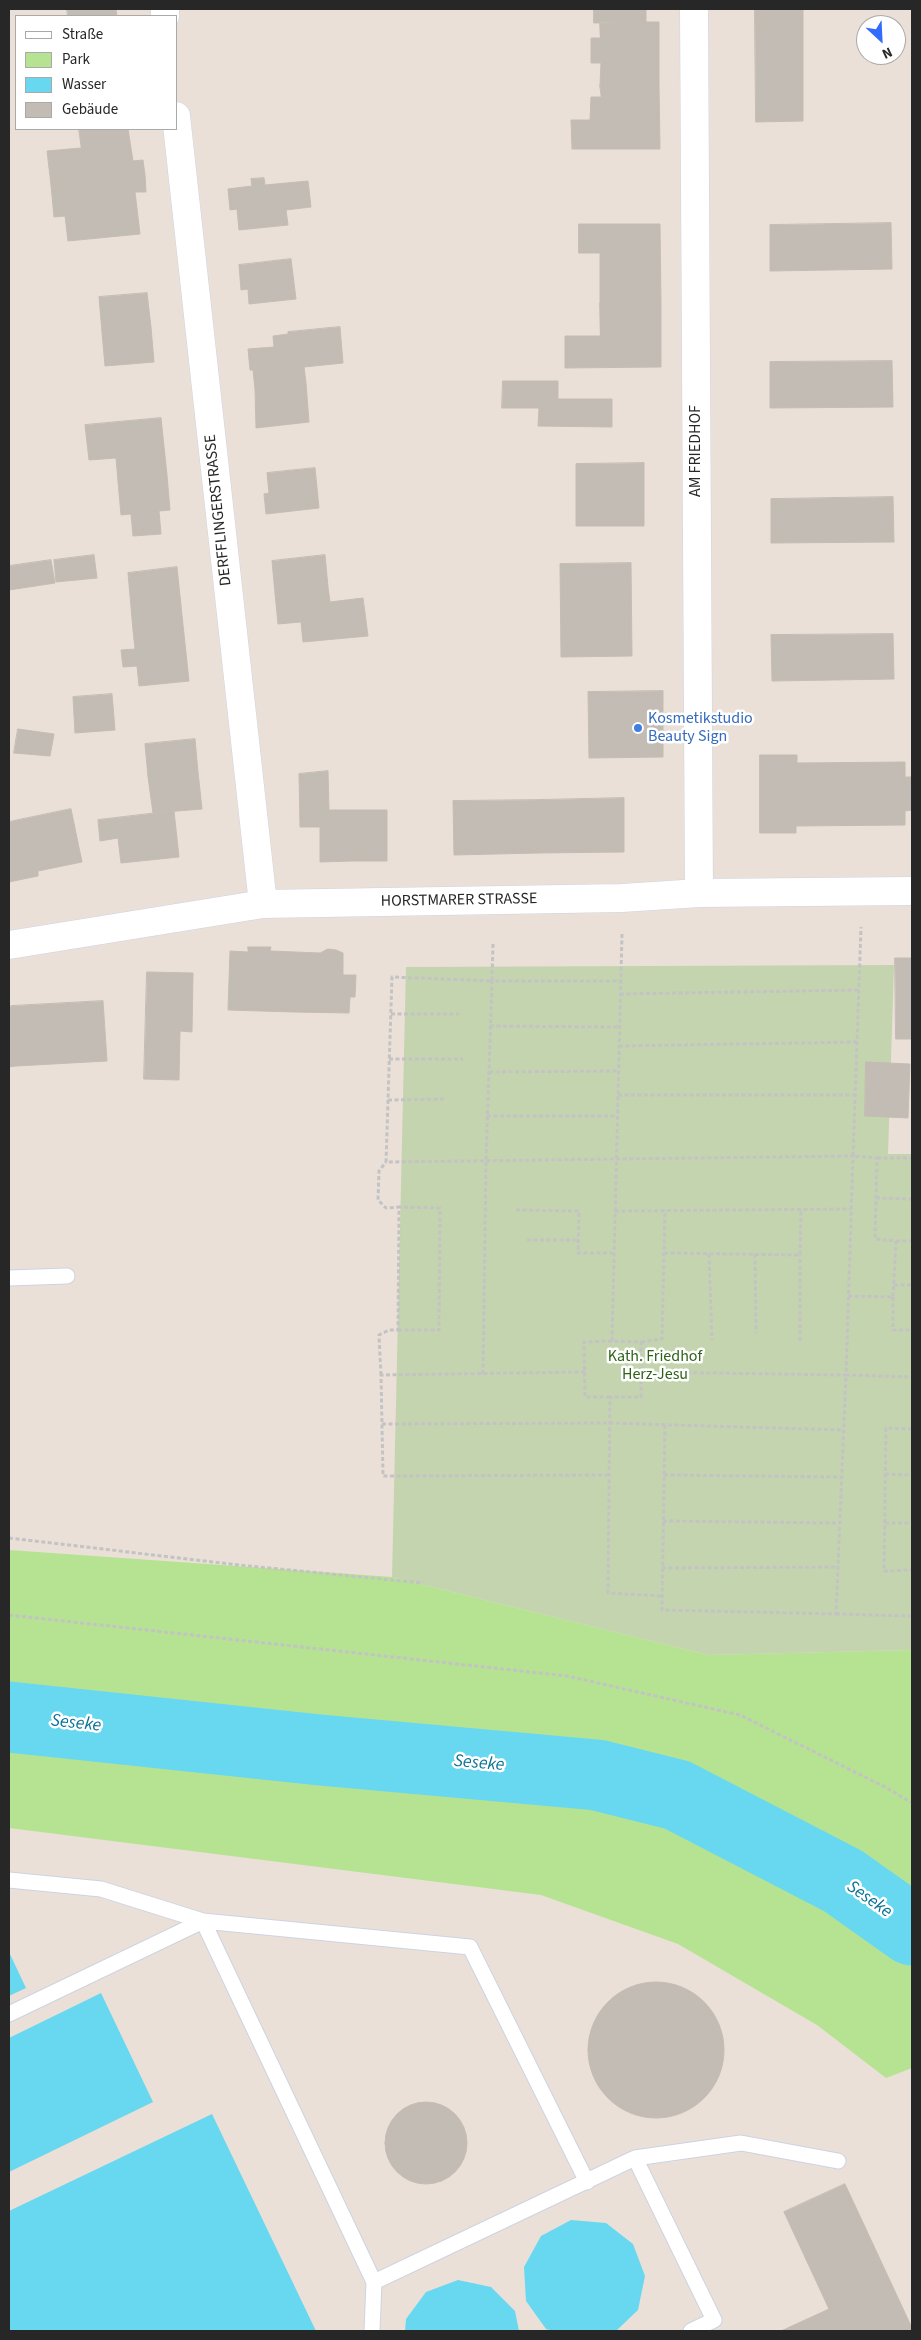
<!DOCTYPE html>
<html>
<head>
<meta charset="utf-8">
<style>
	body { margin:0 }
	#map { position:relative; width:921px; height:2340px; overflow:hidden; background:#eae0d8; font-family:"Source Sans 3",sans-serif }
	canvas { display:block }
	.frame { position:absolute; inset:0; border:10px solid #272727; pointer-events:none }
	.legend { position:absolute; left:15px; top:15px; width:162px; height:115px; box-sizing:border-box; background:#fff; border:1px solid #a9a9a9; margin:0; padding:6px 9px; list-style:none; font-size:15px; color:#272727 }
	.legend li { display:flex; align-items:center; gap:10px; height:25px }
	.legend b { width:25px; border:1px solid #a9a9a9 }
	.north { position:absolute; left:856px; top:15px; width:50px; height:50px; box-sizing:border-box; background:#fff; border:1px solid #a9a9a9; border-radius:50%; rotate:155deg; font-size:14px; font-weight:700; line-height:20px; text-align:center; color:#272727 }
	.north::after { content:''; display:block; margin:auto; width:18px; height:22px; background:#326bfd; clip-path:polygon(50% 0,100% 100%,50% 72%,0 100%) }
</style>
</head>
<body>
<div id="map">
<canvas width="921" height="2340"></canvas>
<div class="frame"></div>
<ul class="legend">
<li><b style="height:6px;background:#fff"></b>Straße</li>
<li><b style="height:14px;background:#b5e392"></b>Park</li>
<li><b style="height:14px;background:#67d8f0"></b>Wasser</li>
<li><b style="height:14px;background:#c2bcb4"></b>Gebäude</li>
</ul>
<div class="north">N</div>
</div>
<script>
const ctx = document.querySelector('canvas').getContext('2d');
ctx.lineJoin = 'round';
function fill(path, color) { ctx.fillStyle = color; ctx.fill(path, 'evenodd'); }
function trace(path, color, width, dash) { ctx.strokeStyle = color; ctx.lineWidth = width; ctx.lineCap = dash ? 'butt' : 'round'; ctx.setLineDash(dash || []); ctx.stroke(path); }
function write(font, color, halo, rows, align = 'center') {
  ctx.font = font + ' "Source Sans 3",sans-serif'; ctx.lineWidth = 5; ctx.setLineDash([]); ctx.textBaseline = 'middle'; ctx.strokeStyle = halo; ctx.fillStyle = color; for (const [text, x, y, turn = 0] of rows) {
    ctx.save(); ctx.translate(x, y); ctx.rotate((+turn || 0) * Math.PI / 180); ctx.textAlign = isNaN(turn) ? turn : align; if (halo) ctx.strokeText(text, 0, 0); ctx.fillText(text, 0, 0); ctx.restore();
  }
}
fill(new Path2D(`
	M9,1550L392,1577L708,1655L912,1650V2068L886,2078L817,2025L678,1944L541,1895L9,1828Z`), '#b5e392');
fill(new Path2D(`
	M894,965L888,1154H912V1650L708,1655L392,1577L406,967Z`), '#c4d4ae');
fill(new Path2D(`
	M9,1952L26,1988L9,1996Z
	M101,1993L153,2102L9,2172V2038Z
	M212,2114L316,2331H9V2211Z
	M571,2220L606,2223L633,2244L645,2276L638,2310L616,2331H553L546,2329L526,2301L524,2267L541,2236Z
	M458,2280L491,2287L515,2311L519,2331H405L406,2319L426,2292Z`), '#67d8f0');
trace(new Path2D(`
	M9,1717L320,1750L597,1775L677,1795L843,1881L912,1930`), '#67d8f0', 71);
const building = new Path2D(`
	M67,9H116L117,16H68Z
	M594,9H646V22L594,23Z
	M755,9H803V18H755Z
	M755,18H803V121L756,122Z
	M600,22H659V85H600L601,63H591V38H600Z
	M600,85H659L660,149H572L571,120H590L591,97H601Z
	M79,129H128L133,161L143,160L145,175L51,185L47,151L81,148Z
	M145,175L146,192H135L140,234L68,241L65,216L54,217L51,185Z
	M264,178L265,185L308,181L311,207L286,210L288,225L239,230L237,209L230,210L228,189L252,186L251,179Z
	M891,223L892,269L770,271V225Z
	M579,224H660L661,303H600V253H579Z
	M291,259L296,299L249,304L248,289L241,290L239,265Z
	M147,293L151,327L102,332L99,297Z
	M600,303H661V367L565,368V336H600Z
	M151,327L154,362L105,366L102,332Z
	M340,327L343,363L304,367L306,383L255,389L253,370H250L248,349L274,347L273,336L288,334V332Z
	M892,361L893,407L770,408V362Z
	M503,381H558V399H612V427L538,426L539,408H502Z
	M306,383L309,422L256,428L255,389Z
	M161,418L167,475L118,481L116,458L89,460L85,425Z
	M644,463V526H576V464Z
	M315,468L319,508L266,514L264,494L269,493L267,473Z
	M167,475L170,510L159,511L161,534L133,536L131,514L121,515L118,481Z
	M893,497L894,542L771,543V499Z
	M94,555L97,578L56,582L54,560Z
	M325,555L328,587L275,593L272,561Z
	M51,560L55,583L9,590V566Z
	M631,563L632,656L561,657L560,564Z
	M177,567L183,625L133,630L128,573Z
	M328,587L330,602L363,598L368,636L303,642L301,622L278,624L275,593Z
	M183,625L189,681L139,686L137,666L123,667L121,650L135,649L133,630Z
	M893,634L894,679L772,681L771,635Z
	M663,691V757L589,758L588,692Z
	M112,694L115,730L75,733L73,697Z
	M18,729L54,734L50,756L14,753Z
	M195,739L198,772L148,777L145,744Z
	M760,755H797V763L905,762V777H912V810L905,811V825L796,826V833H760Z
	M328,771L329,810H353L352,861L320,862V827H300L299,774Z
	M198,772L202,809L153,813L148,777Z
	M624,798V852L539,853V800Z
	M539,800V853L454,855L453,801Z
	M71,809L82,862L38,871V876L9,882V822Z
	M353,810H387V861H352Z
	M174,811L179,857L121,863L118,838L100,841L98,820Z
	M248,947H271L270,951L295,952L294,1012L228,1010L230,951L248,952Z
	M328,949L336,950L343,953V975H356L355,997H350L349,1013L294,1012L295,952L320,953Z
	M895,958H912V1039H896Z
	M147,972L193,973L192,1032L180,1031L179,1080L144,1079Z
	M103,1001L107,1061L16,1066L12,1006Z
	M12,1006L16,1066L9,1067V1007Z
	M866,1062L910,1064L908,1118L865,1116Z
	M588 2050a68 68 0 1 1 136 0a68 68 0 1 1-136 0Z
	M385 2143a41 41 0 1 1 82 0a41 41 0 1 1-82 0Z
	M845,2184L912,2328V2331H781L829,2309L784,2212Z`);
fill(building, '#c2bcb4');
trace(building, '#c5bcb2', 1);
const service = new Path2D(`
	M9,1278L67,1276
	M9,1880L101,1889L203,1921L470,1947L587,2182
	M9,2014L203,1921L374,2282L372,2331
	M635,2158L741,2143L838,2161
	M374,2282L635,2158L714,2320L691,2331`);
const minor = new Path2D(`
	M165,9V16
	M694,9L699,893
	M176,116L263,904
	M9,945L263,904L622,898L699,893L912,891`);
trace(service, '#cdd3e1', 17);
trace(minor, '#cdd3e1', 29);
trace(new Path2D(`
	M622,934L612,1341L641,1342V1397H610L608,1593L662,1596
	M493,944L492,981L392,977L386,1162L853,1156L846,1375L641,1372
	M620,994L858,990
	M391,1014H459
	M490,1026L619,1027
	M619,1046L857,1042
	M389,1059H463
	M489,1072L618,1071
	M618,1095H855
	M388,1100L444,1099
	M487,1116H617
	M877,1158H912
	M876,1198L912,1199
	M516,1210L579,1211L578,1253H614
	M615,1211L851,1209
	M527,1240H578
	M896,1241H912
	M664,1253L800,1255L801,1210
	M709,1254L712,1340
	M755,1254L756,1333
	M894,1285H912
	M848,1296L893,1297L896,1241L875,1239L877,1158L853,1156L861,927
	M893,1297V1330H912
	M398,1330H439L440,1208L399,1207
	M800,1341V1255
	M641,1342L662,1339L665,1210
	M585,1372L381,1375L383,1476L609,1475
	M483,1374L486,1161L492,981H621
	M381,1375L379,1335L389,1330H398L399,1207L386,1208L378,1200L379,1171L386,1162
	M610,1397H585L584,1342L612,1341
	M382,1424L609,1423L843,1430
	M665,1425L662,1610L836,1614L846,1375L912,1377
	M912,1429L886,1428L884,1571L912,1570
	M885,1474L912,1475
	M664,1475L842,1477
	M663,1521L840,1523
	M885,1523H912
	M9,1538L239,1565L423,1583
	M662,1568L838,1567
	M836,1614L912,1616
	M9,1615L567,1676L740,1715L887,1788L912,1803`), '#c3c3c3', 3, [4, 2.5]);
trace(service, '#fff', 15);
trace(minor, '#fff', 28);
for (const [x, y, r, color] of [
	[638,728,5,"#3f7fe0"]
]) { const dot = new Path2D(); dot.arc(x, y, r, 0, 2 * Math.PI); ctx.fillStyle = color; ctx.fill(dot); trace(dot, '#fff', 2); }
write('16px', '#272727', '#fff', [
	["AM FRIEDHOF",696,451,-90],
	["DERFFLINGERSTRASSE",219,510,-96],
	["HORSTMARER STRASSE",459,901,-1]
]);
write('16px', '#366cbe', '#fff', [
	["Kosmetikstudio",648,719],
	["Beauty Sign",648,737]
], 'left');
write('16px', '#2e6317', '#fff', [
	["Kath. Friedhof",655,1357],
	["Herz-Jesu",655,1375]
]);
write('italic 18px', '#0b7497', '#fff', [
	["Seseke",76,1724,6],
	["Seseke",479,1764,5],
	["Seseke",869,1900,35]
]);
</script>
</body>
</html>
